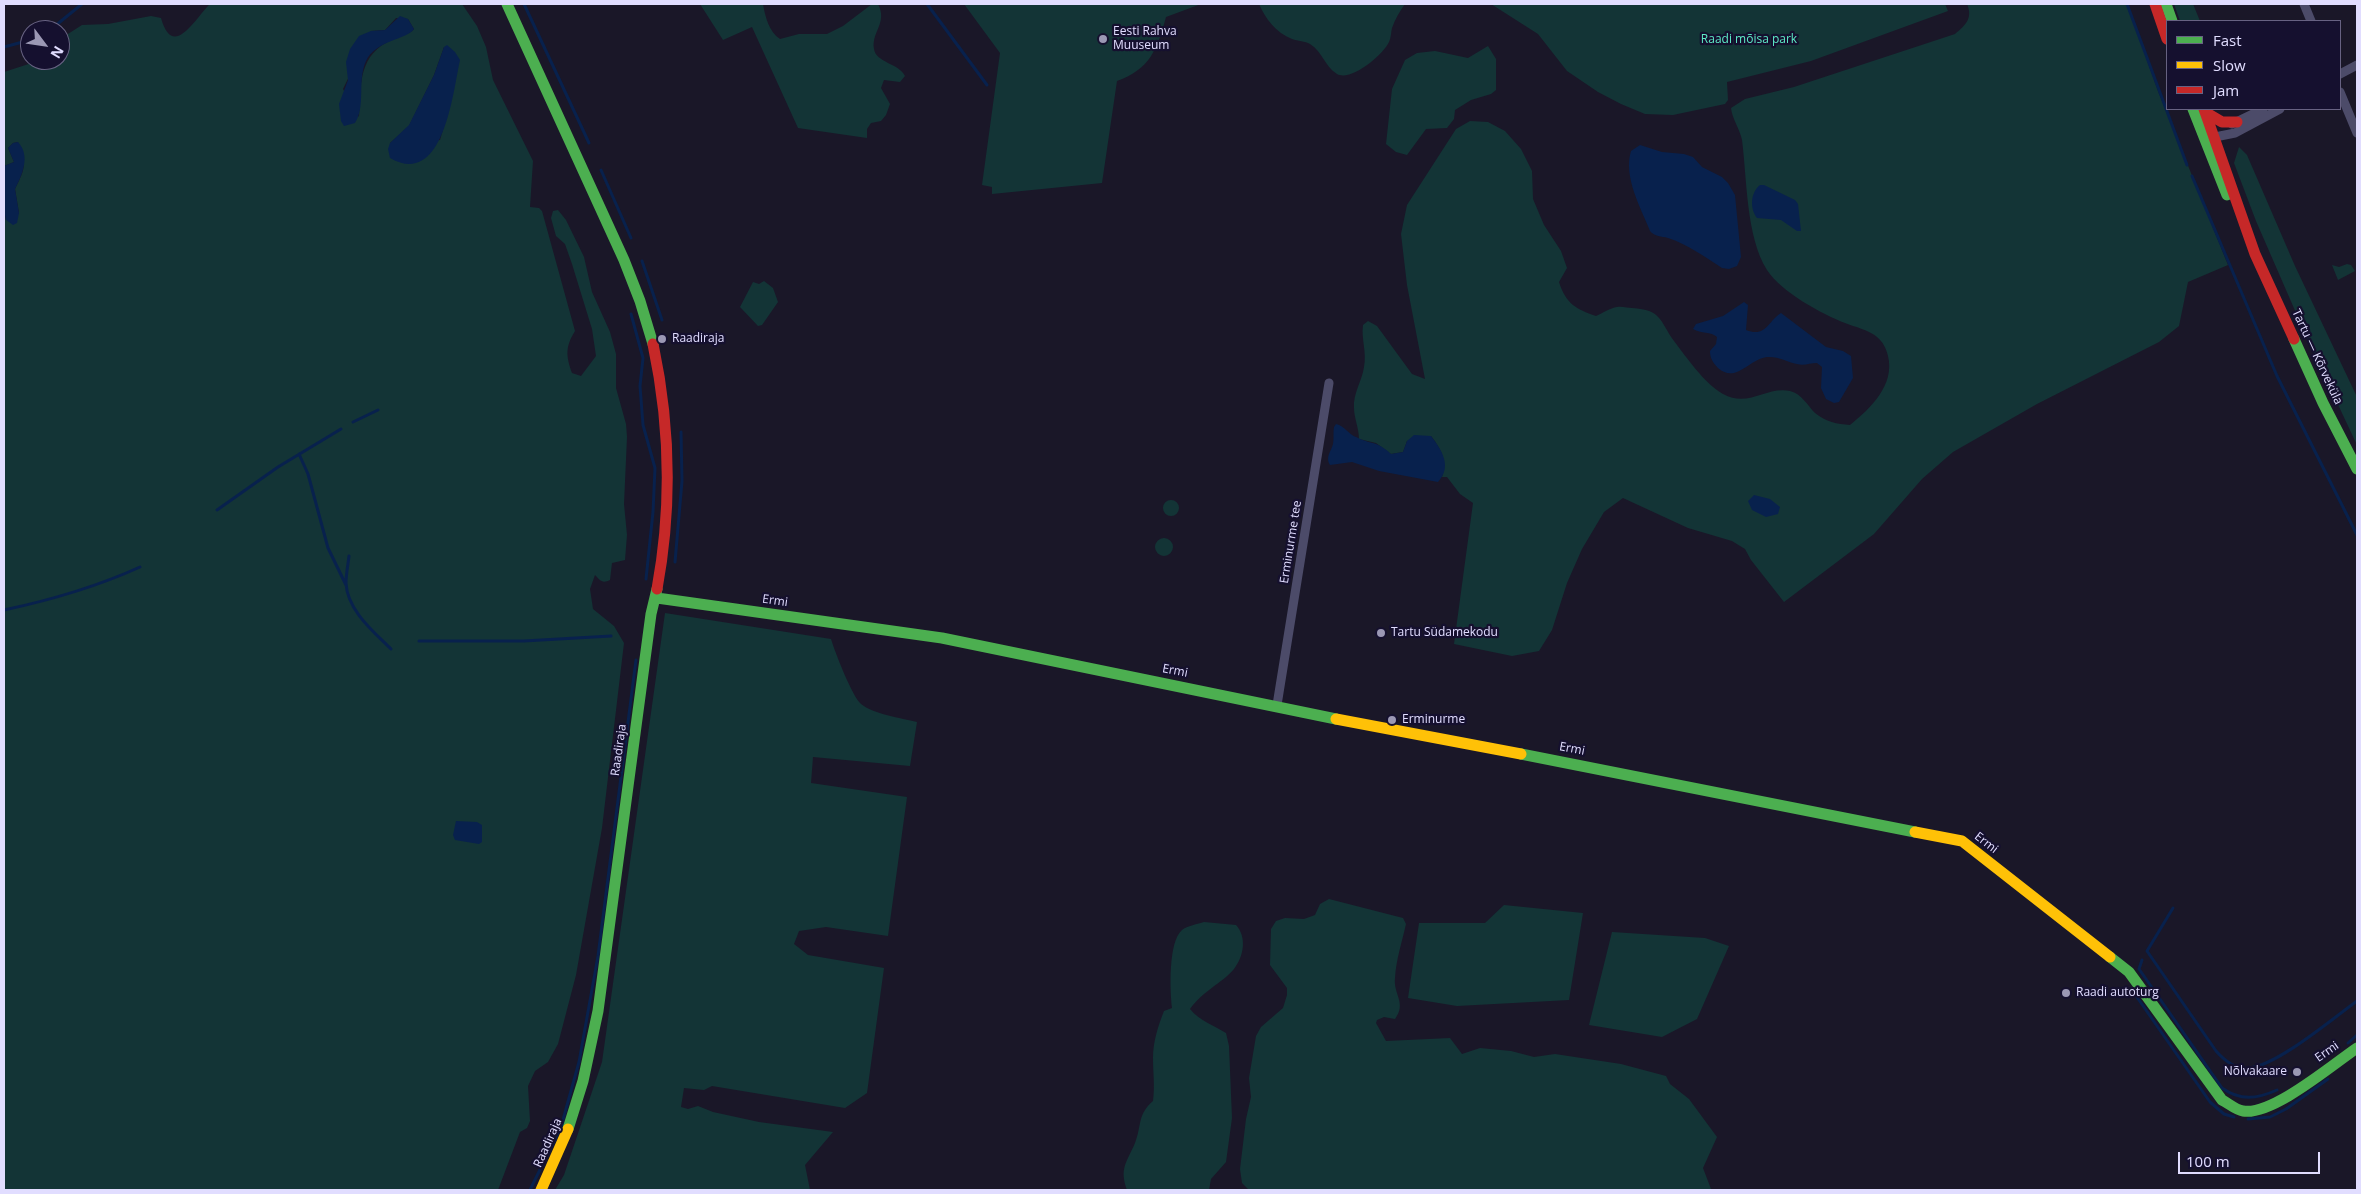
<!DOCTYPE html>
<html>
<head>
<meta charset="utf-8">
<style>
	body { margin:0 }
	#map { position:relative; width:2361px; height:1194px; overflow:hidden; background:#1a1728; font-family:"Open Sans",sans-serif }
	canvas { display:block }
	.frame { position:absolute; inset:0; border:5px solid #e1ddff; pointer-events:none }
	.legend { position:absolute; left:2166px; top:20px; width:175px; height:90px; box-sizing:border-box; background:#15102f; border:1px solid #676282; margin:0; padding:6px 9px; list-style:none; font-size:15px; color:#e1ddff }
	.legend li { display:flex; align-items:center; gap:10px; height:25px }
	.legend b { width:25px; border:1px solid #676282 }
	.north { position:absolute; left:20px; top:20px; width:50px; height:50px; box-sizing:border-box; background:#15102f; border:1px solid #676282; border-radius:50%; rotate:121deg; font-size:14px; font-weight:700; line-height:20px; text-align:center; color:#e1ddff }
	.north::after { content:''; display:block; margin:auto; width:18px; height:22px; background:#9b98b4; clip-path:polygon(50% 0,100% 100%,50% 72%,0 100%) }
	.scale { position:absolute; left:2178px; top:1152px; width:142px; height:22px; box-sizing:border-box; border:2px solid #e1ddff; border-top:0; padding-left:6px; font-size:15px; line-height:18px; white-space:nowrap; color:#e1ddff; -webkit-text-stroke:4px #15102f; paint-order:stroke }
</style>
</head>
<body>
<div id="map">
<canvas width="2361" height="1194"></canvas>
<div class="frame"></div>
<ul class="legend">
<li><b style="height:6px;background:#4caf50"></b>Fast</li>
<li><b style="height:6px;background:#ffc107"></b>Slow</li>
<li><b style="height:6px;background:#c62828"></b>Jam</li>
</ul>
<div class="north">N</div>
<div class="scale">100 m</div>
</div>
<script>
const ctx = document.querySelector('canvas').getContext('2d');
ctx.lineJoin = 'round';
function fill(path, color) { ctx.fillStyle = color; ctx.fill(path, 'evenodd'); }
function trace(path, color, width, dash) { ctx.strokeStyle = color; ctx.lineWidth = width; ctx.lineCap = dash ? 'butt' : 'round'; ctx.setLineDash(dash || []); ctx.stroke(path); }
function write(font, color, halo, rows, align = 'center') {
  ctx.font = font + ' "Open Sans",sans-serif'; ctx.lineWidth = 4.5; ctx.setLineDash([]); ctx.textBaseline = 'middle'; ctx.strokeStyle = halo; ctx.fillStyle = color; for (const [text, x, y, turn = 0] of rows) {
    ctx.save(); ctx.translate(x, y); ctx.rotate((+turn || 0) * Math.PI / 180); ctx.textAlign = isNaN(turn) ? turn : align; if (halo) ctx.strokeText(text, 0, 0); ctx.fillText(text, 0, 0); ctx.restore();
  }
}
fill(new Path2D(`
	M210,4H462L477,26L486,47L493,80L533,161L530,207L539,208L542,211L575,331C565,347 566,356 572,373L581,376L596,356L592,329L572,264L565,244L556,236L551,218L553,211L558,210L566,220L584,257L592,292L610,332L616,354V388L626,424L627,437L624,504L627,535L625,560L612,563L610,580C602,584 600,580 595,575L590,589L593,609L614,626L624,643L602,828L576,975L558,1044L548,1062L535,1071L528,1086L530,1121L527,1128L520,1132L498,1190H4V211L6,220L19,213L15,189C26,167 26,166 18,142L13,143L8,148L14,162L4,166V72L41,60H60V39L82,25L108,24L151,16L161,18C173,61 196,17 210,4ZM396,18L408,19L414,29C409,35 400,35 393,39C358,55 361,83 359,117L343,89L371,31L385,30ZM444,47L451,101L440,140L390,143L409,126L434,75Z
	M700,4H763C765,16 769,32 780,39L799,34H827L843,26L872,4H878C888,23 871,32 874,49C876,63 899,63 905,76L900,82L884,80L881,88L890,104L886,115L881,121L871,123L867,129V138L798,128L752,27L723,40Z
	M964,4H1201L1166,17C1157,50 1150,69 1117,81L1102,183L992,194V187L982,185L1000,53Z
	M1259,4H1405C1400,11 1395,19 1392,28C1391,32 1391,38 1389,42C1383,55 1351,82 1337,74C1324,66 1323,52 1310,44C1305,41 1298,41 1292,39C1276,33 1265,18 1259,4Z
	M1491,4H1945L1948,11L1811,61L1727,82L1728,100L1725,104L1673,115L1645,114L1621,104L1598,92L1567,71L1538,34Z
	M1967,4H2127L2158,91L2228,265L2188,282L2179,326L2159,342L2037,404L1953,452L1922,479L1874,534L1784,602L1751,560L1745,549L1732,541L1688,528L1623,498L1604,512L1582,549L1567,583L1552,630L1539,651L1512,656L1454,644L1473,503L1460,494L1447,477H1442C1447,460 1441,449 1431,436L1407,441L1403,452L1391,454L1376,443L1359,439C1359,428 1354,418 1354,408C1353,393 1362,381 1364,367C1367,352 1361,339 1363,325L1368,321L1377,326L1412,374L1425,379L1407,285L1401,234L1407,205L1456,129L1470,121L1488,122L1505,131L1521,149L1532,171L1533,199L1544,225L1561,251L1567,268L1559,282C1566,304 1576,309 1596,316C1603,313 1610,308 1617,307C1622,306 1628,308 1632,308C1662,310 1659,320 1674,341C1687,358 1704,383 1723,394C1749,408 1766,386 1790,391C1802,394 1807,405 1815,413C1826,422 1837,424 1850,425C1871,408 1895,385 1888,356C1886,348 1883,342 1877,337C1869,330 1855,327 1845,323C1822,314 1781,292 1767,270C1746,237 1747,178 1742,140C1740,129 1732,119 1731,108L1745,99L1794,87L1955,34C1966,25 1973,18 1967,4Z
	M2174,4H2193L2200,21H2180Z
	M1488,46L1496,59V90L1491,94L1471,100L1455,110L1454,119L1447,128L1426,129L1407,155L1396,152L1386,144L1392,89L1405,60L1417,53L1435,51L1468,58Z
	M2239,147L2247,155L2295,266L2357,397V445L2310,345L2256,221L2234,163Z
	M2347,264L2351,265L2355,271L2338,280L2332,265L2339,267Z
	M764,281L773,288L778,302L762,325L758,326L740,307L753,282L759,284Z
	M1163 508a8 8 0 1 1 16 0a8 8 0 1 1-16 0Z
	M1155 547a9 9 0 1 1 18 0a9 9 0 1 1-18 0Z
	M665,613L831,639C835,652 852,696 861,704C873,714 901,718 917,722L910,766L813,757L811,783L907,797L888,936L826,927L799,931L794,944L808,955L884,968L867,1093L845,1108L712,1086L704,1090L684,1088L681,1107L688,1109L698,1106L713,1112L759,1122L833,1132L805,1165L810,1190H555L564,1175L602,1062Z
	M1329,899L1403,918L1406,924C1402,942 1396,960 1395,978C1393,994 1407,1003 1395,1019L1384,1017L1377,1020L1376,1023L1386,1041L1450,1038L1462,1054L1480,1048L1511,1051L1534,1057L1555,1054L1621,1064L1666,1076L1670,1084L1689,1099L1717,1137L1703,1168L1711,1189L1249,1190L1242,1183L1240,1169L1246,1119L1251,1097L1249,1078L1256,1036L1261,1027L1283,1008L1287,995V988L1270,965L1271,929L1276,921L1285,918L1304,919L1315,915L1320,904Z
	M1504,905L1583,913L1569,1000L1457,1006L1408,998L1419,923H1485Z
	M1204,922L1236,925C1247,937 1244,956 1234,969C1221,984 1204,990 1190,1009C1200,1021 1213,1025 1226,1033L1229,1046L1232,1118L1226,1162L1211,1179L1209,1190H1127C1119,1168 1127,1162 1135,1143C1142,1125 1137,1115 1153,1101C1155,1086 1153,1073 1153,1058C1153,1042 1158,1026 1164,1011L1172,1008C1170,991 1168,942 1182,930C1187,926 1198,924 1204,922Z
	M1612,932L1705,938L1729,946L1697,1019L1662,1037L1589,1025Z`), '#133436');
fill(new Path2D(`
	M400,16L408,19L414,29C406,40 376,40 366,61C357,81 366,106 355,123L344,126L341,121L339,104L348,80L346,62L350,49L359,36L371,31L385,30Z
	M447,45L455,52L460,60C453,91 444,189 390,158L388,149L390,143L409,125L434,75L444,47Z
	M18,142C31,156 22,175 15,189L19,213L17,223L13,225L6,220L4,211V166L14,162L8,148L13,143Z
	M1640,145L1662,152L1684,154L1693,157L1702,167L1722,177L1728,183L1735,195L1741,257L1737,266L1729,269L1722,268C1705,257 1687,244 1668,238C1661,236 1655,237 1650,231C1641,208 1623,177 1631,151Z
	M1760,185H1764L1795,200L1798,204L1801,231H1797L1781,220L1757,218C1750,209 1750,193 1760,185Z
	M1744,302L1748,305L1746,330C1766,338 1768,321 1781,313L1826,347L1843,351L1851,356L1853,378L1839,402L1834,403L1826,399L1821,388L1822,367L1817,363C1810,363 1804,366 1797,364C1787,362 1778,356 1767,357C1749,359 1736,384 1718,368C1713,363 1710,358 1710,351L1716,344L1717,337C1711,331 1701,334 1693,329L1696,324L1723,316Z
	M1336,424C1345,426 1348,434 1356,437C1371,445 1376,440 1391,454L1403,452L1407,441L1414,435L1431,436C1441,449 1453,466 1438,482L1379,471L1352,462L1330,465C1325,457 1331,452 1333,444C1334,439 1333,432 1334,427Z
	M1754,495L1770,499L1780,507L1778,514L1766,517L1752,510L1748,501Z
	M456,821L477,822L482,825V842L479,844L455,840L453,835Z`), '#08214d');
trace(new Path2D(`
	M524,4L589,143
	M927,4L987,85
	M2127,4L2187,165
	M50,30L82,4
	M4,47L30,40
	M601,170L631,238
	M2192,176L2277,376L2357,535
	M642,261L662,320
	M631,314L643,358L640,386L643,425L655,468L653,512L646,579
	M353,422L378,410
	M299,454L308,474L328,548L346,585
	M217,510L278,467L341,429
	M349,556C348,565 346,574 346,583C347,610 374,632 391,649
	M675,562L682,481L681,432
	M4,610C51,600 96,587 140,567
	M419,641H524L611,636
	M2173,908L2147,951L2216,1051C2224,1060 2236,1070 2249,1068C2278,1065 2332,1019 2357,1001
	M2142,960L2139,969L2222,1088C2240,1101 2257,1099 2277,1090
	M2132,990L2210,1102L2224,1114L2234,1117
	M2348,1043L2357,1035
	M2248,1119L2270,1117L2286,1109L2328,1079
	M530,1190L561,1127L579,1062L598,956L636,660`), '#08214d', 3);
trace(new Path2D(`
	M2304,4L2311,21
	M2340,74L2357,65
	M2340,92L2357,133
	M2232,124L2263,109
	M2210,138L2235,133L2280,109
	M1277,705L1329,383`), '#4c4b69', 9);
trace(new Path2D(`
	M507,4L624,260L640,301L653,344
	M2166,4L2172,21
	M2193,109L2227,195
	M2294,339L2323,403L2357,469
	M657,598L942,638L1336,719
	M1521,754L1915,832
	M2110,957L2129,972L2222,1100C2228,1103 2236,1110 2243,1111C2272,1116 2332,1065 2357,1048
	M568,1129L583,1081L598,1011L651,614L657,589`), '#4caf50', 11);
trace(new Path2D(`
	M1336,719L1521,754
	M1915,832L1962,841L2110,957
	M541,1190L568,1129`), '#ffc107', 11);
trace(new Path2D(`
	M2155,4L2167,39
	M2204,109L2255,254L2294,339
	M2205,112L2222,122H2237
	M653,344C670,424 672,508 657,589`), '#c62828', 11);
for (const [x, y, r, color] of [
	[1103,39,5,"#9b98b4"],
	[662,339,5,"#9b98b4"],
	[1381,633,5,"#9b98b4"],
	[1392,720,5,"#9b98b4"],
	[2066,993,5,"#9b98b4"],
	[2297,1072,5,"#9b98b4"]
]) { const dot = new Path2D(); dot.arc(x, y, r, 0, 2 * Math.PI); ctx.fillStyle = color; ctx.fill(dot); trace(dot, '#15102f', 2); }
write('12px', '#e1ddff', '#15102f', [
	["Eesti Rahva",1113,32],
	["Muuseum",1113,46],
	["Raadiraja",672,339],
	["Tartu Südamekodu",1391,633],
	["Erminurme",1402,720],
	["Raadi autoturg",2076,993],
	["Nõlvakaare",2287,1072,"right"]
], 'left');
write('12px', '#5eebc7', '#15102f', [
	["Raadi mõisa park",1749,40]
]);
write('12px', '#e1ddff', '#15102f', [
	["Tartu — Kõrveküla",2317,357,65],
	["Erminurme tee",1291,542,-81],
	["Ermi",775,601,8],
	["Ermi",1175,671,11],
	["Ermi",1572,749,11],
	["Raadiraja",619,750,-82],
	["Ermi",1986,843,38],
	["Ermi",2327,1052,-35],
	["Raadiraja",548,1143,-66]
]);
</script>
</body>
</html>
